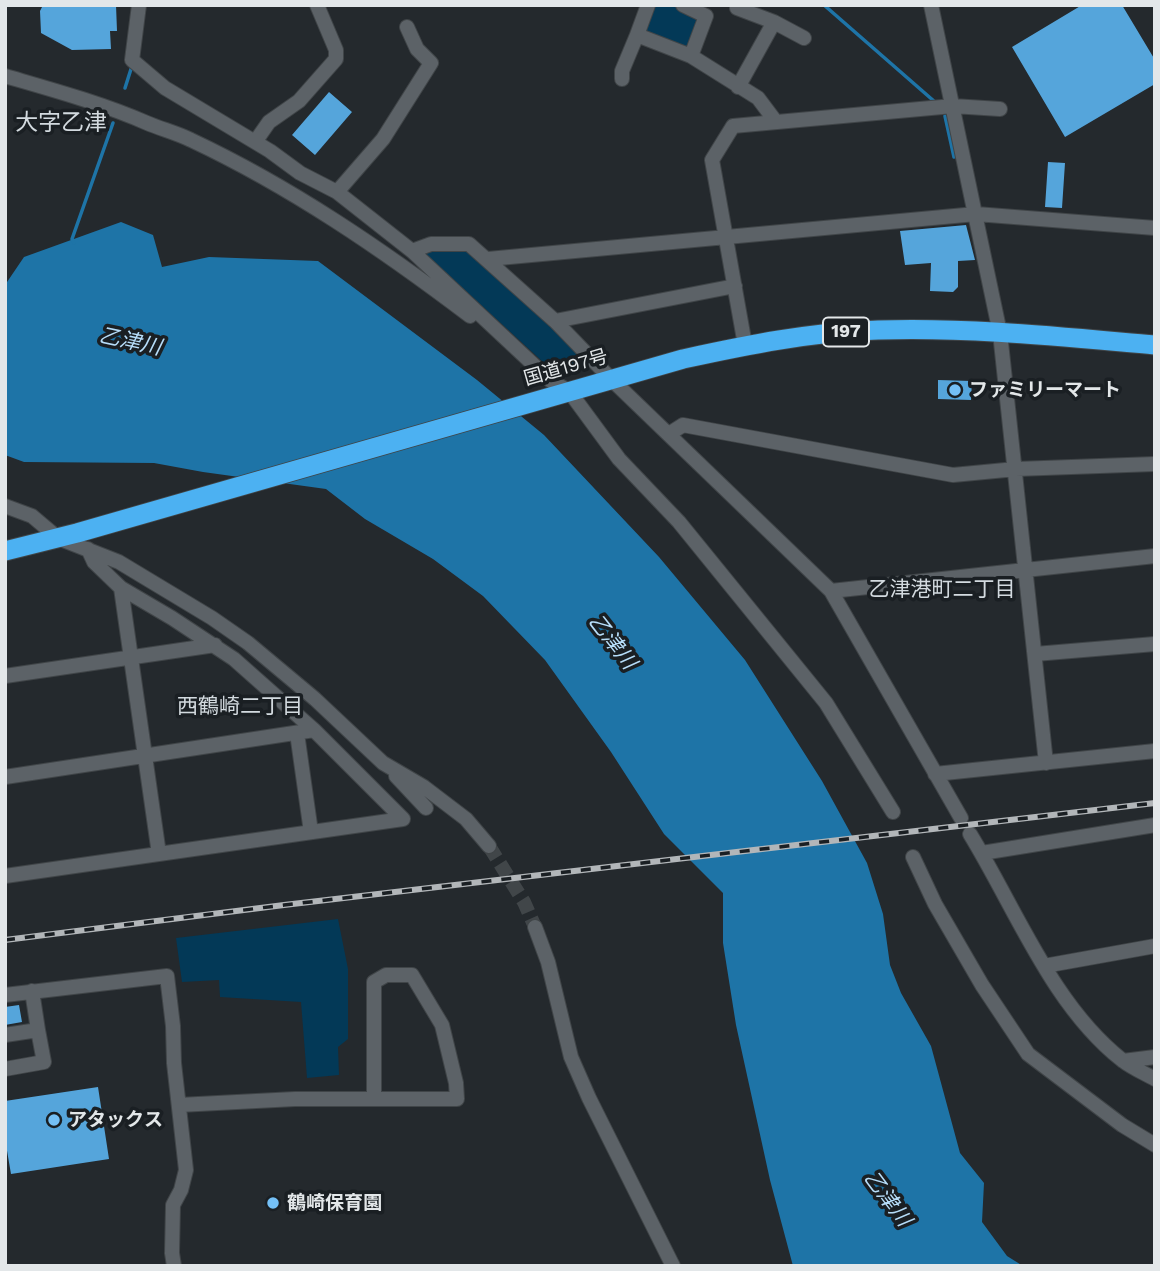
<!DOCTYPE html>
<html>
<head>
<meta charset="utf-8">
<style>
	body { margin:0 }
	#map { position:relative; width:1160px; height:1271px; overflow:hidden; background:#24292d; font-family:"Work Sans",sans-serif }
	canvas { display:block }
	.frame { position:absolute; inset:0; border:7px solid #e3e7e9; pointer-events:none }
</style>
</head>
<body>
<div id="map">
<canvas width="1160" height="1271"></canvas>
<div class="frame"></div>
</div>
<script>
const ctx = document.querySelector('canvas').getContext('2d');
ctx.lineJoin = 'round';
function fill(path, color) { ctx.fillStyle = color; ctx.fill(path, 'evenodd'); }
function trace(path, color, width, dash) { ctx.strokeStyle = color; ctx.lineWidth = width; ctx.lineCap = dash ? 'butt' : 'round'; ctx.setLineDash(dash || []); ctx.stroke(path); }
function write(font, color, halo, rows, align = 'center') {
  ctx.font = font + ' "Work Sans","Noto Sans JP",sans-serif'; ctx.lineWidth = 7; ctx.setLineDash([]); ctx.textBaseline = 'middle'; ctx.strokeStyle = halo; ctx.fillStyle = color; for (const [text, x, y, turn = 0] of rows) {
    ctx.save(); ctx.translate(x, y); ctx.rotate((+turn || 0) * Math.PI / 180); ctx.textAlign = isNaN(turn) ? turn : align; if (halo) ctx.strokeText(text, 0, 0); ctx.fillText(text, 0, 0); ctx.restore();
  }
}
fill(new Path2D(`
	M656,5H673L698,17L689,47L684,49L648,34L646,29Z
	M469,247L595,365L555,373L421,250Z
	M338,919L348,969V1039L338,1047L339,1075L307,1078L301,1002L220,997L219,980L182,982L176,938Z`), '#033957');
fill(new Path2D(`
	M121,222L153,235L162,267L209,257L318,261L477,380L544,435L659,557L745,660L822,781L867,863L883,914L890,965L901,993L931,1046L960,1153L984,1183L982,1222L1007,1256L1023,1266H793L770,1180L736,1025L723,943V893L664,834L611,752L545,660L483,596L433,559L365,519L326,489L203,472L154,463L24,462L5,455V285L24,257Z`), '#1e74a7');
trace(new Path2D(`
	M824,5L935,102
	M125,88L131,69
	M945,116L954,157
	M74,243L72,239L113,123`), '#1e74a7', 3.5);
fill(new Path2D(`
	M43,5H116L117,31H110L111,49L72,50L41,33L40,11Z
	M1082,5H1122L1155,60V84L1065,137L1012,47Z
	M329,92L352,112L315,155L292,135Z
	M1048,162L1065,163L1062,208L1045,207Z
	M966,225L975,260L958,261V287L953,292L930,291L931,263L905,265L900,231Z
	M938,380L972,381L971,400L938,399Z
	M19,1005L22,1022L5,1025V1007Z
	M98,1087L109,1159L11,1174L5,1139V1101Z`), '#55a5db');
trace(new Path2D(`
	M489,846L524,902L535,927`), '#414649', 14, [14, 7]);
const minor = new Path2D(`
	M139,5L132,60L165,88L270,151L300,173L337,192L412,251L551,381L569,391L619,459L679,522L826,703L893,812
	M648,5L637,35L691,56L758,98L776,122
	M683,5L706,16L691,56
	M931,5L1000,333L1046,763
	M737,8L774,22L804,38
	M5,76C53,90 101,103 147,123C161,129 177,133 191,140C291,187 383,250 470,316
	M622,79V71L637,35
	M738,87L774,22
	M255,142L269,122L299,101L336,59V50L317,5
	M337,192L383,139L431,63L417,49L407,27
	M412,251L431,244H469L555,321L611,379L831,591L961,818
	M488,259L976,214L1155,228
	M555,321L735,286
	M745,345L712,160L733,126L953,106L1000,109
	M669,434L683,425L953,475L1016,469L1155,464
	M5,506L32,516L58,538L119,562L212,618L248,643L315,699L383,763L424,787L466,819L489,846
	M88,549L94,562L121,588L172,618L234,659L314,730L403,819
	M121,588L159,854
	M831,591L1155,556
	M1035,654L1155,644
	M5,676L215,645
	M297,733L311,832
	M935,774L1155,751
	M396,776L426,808
	M5,777L314,730
	M970,834C1016,909 1052,1005 1122,1060C1132,1068 1144,1073 1155,1079
	M982,853L1155,825
	M913,857L935,904L982,985L1028,1054L1122,1125L1155,1145
	M5,876L403,819
	M535,927L548,962L571,1057L589,1098L673,1266
	M1044,966L1155,946
	M5,995L167,976L173,1026L174,1063L186,1170L181,1190L173,1205L172,1253L174,1266
	M5,1035L38,1030L32,991
	M1123,1061L1155,1057
	M5,1069L44,1062L38,1030
	M179,1105L295,1099H457L456,1083L442,1025L412,975H386L374,982V1099`);
const highway = new Path2D(`
	M5,551L77,533L683,359C747,345 811,332 878,330C970,327 1063,337 1155,345`);
trace(minor, '#404548', 16);
trace(highway, '#404548', 21);
trace(minor, '#5c6267', 14);
trace(highway, '#4cb1f2', 19);
const rail = new Path2D(`
	M5,940L284,905L1155,803`);
trace(rail, '#b2b6b9', 6);
trace(rail, '#1a1f23', 3.5, [10]);
for (const [x, y, r, color] of [
	[955,390,7,"#74c0f6"],
	[54,1120,7,"#74c0f6"],
	[273,1203,7,"#74c0f6"]
]) { const dot = new Path2D(); dot.arc(x, y, r, 0, 2 * Math.PI); ctx.fillStyle = color; ctx.fill(dot); trace(dot, '#1a1f23', 2.5); }
for (const [x, y, w] of [
	[846,332,46]
]) { const box = new Path2D(); box.roundRect(x - w / 2, y - 14.5, w, 29, 5); ctx.fillStyle = '#1a1f23'; ctx.fill(box); trace(box, '#e3e7e9', 2); }
write('bold 18px', '#e3e7e9', null, [
	["197",846,332]
]);
write('19px', '#e3e7e9', '#1a1f23', [
	["国道197号",566,368,-16]
]);
write('bold 19px', '#e3e7e9', '#1a1f23', [
	["ファミリーマート",969,390],
	["アタックス",68,1120],
	["鶴崎保育園",287,1203]
], 'left');
write('italic 21px', '#b6ddf9', '#1a1f23', [
	["乙津川",130,342,12],
	["乙津川",612,642,52],
	["乙津川",887,1199,53]
]);
write('21px', '#d3dadf', '#1a1f23', [
	["乙津港町二丁目",942,590],
	["西鶴崎二丁目",240,707]
]);
write('23px', '#d3dadf', '#1a1f23', [
	["大字乙津",61,123]
]);
</script>
</body>
</html>
